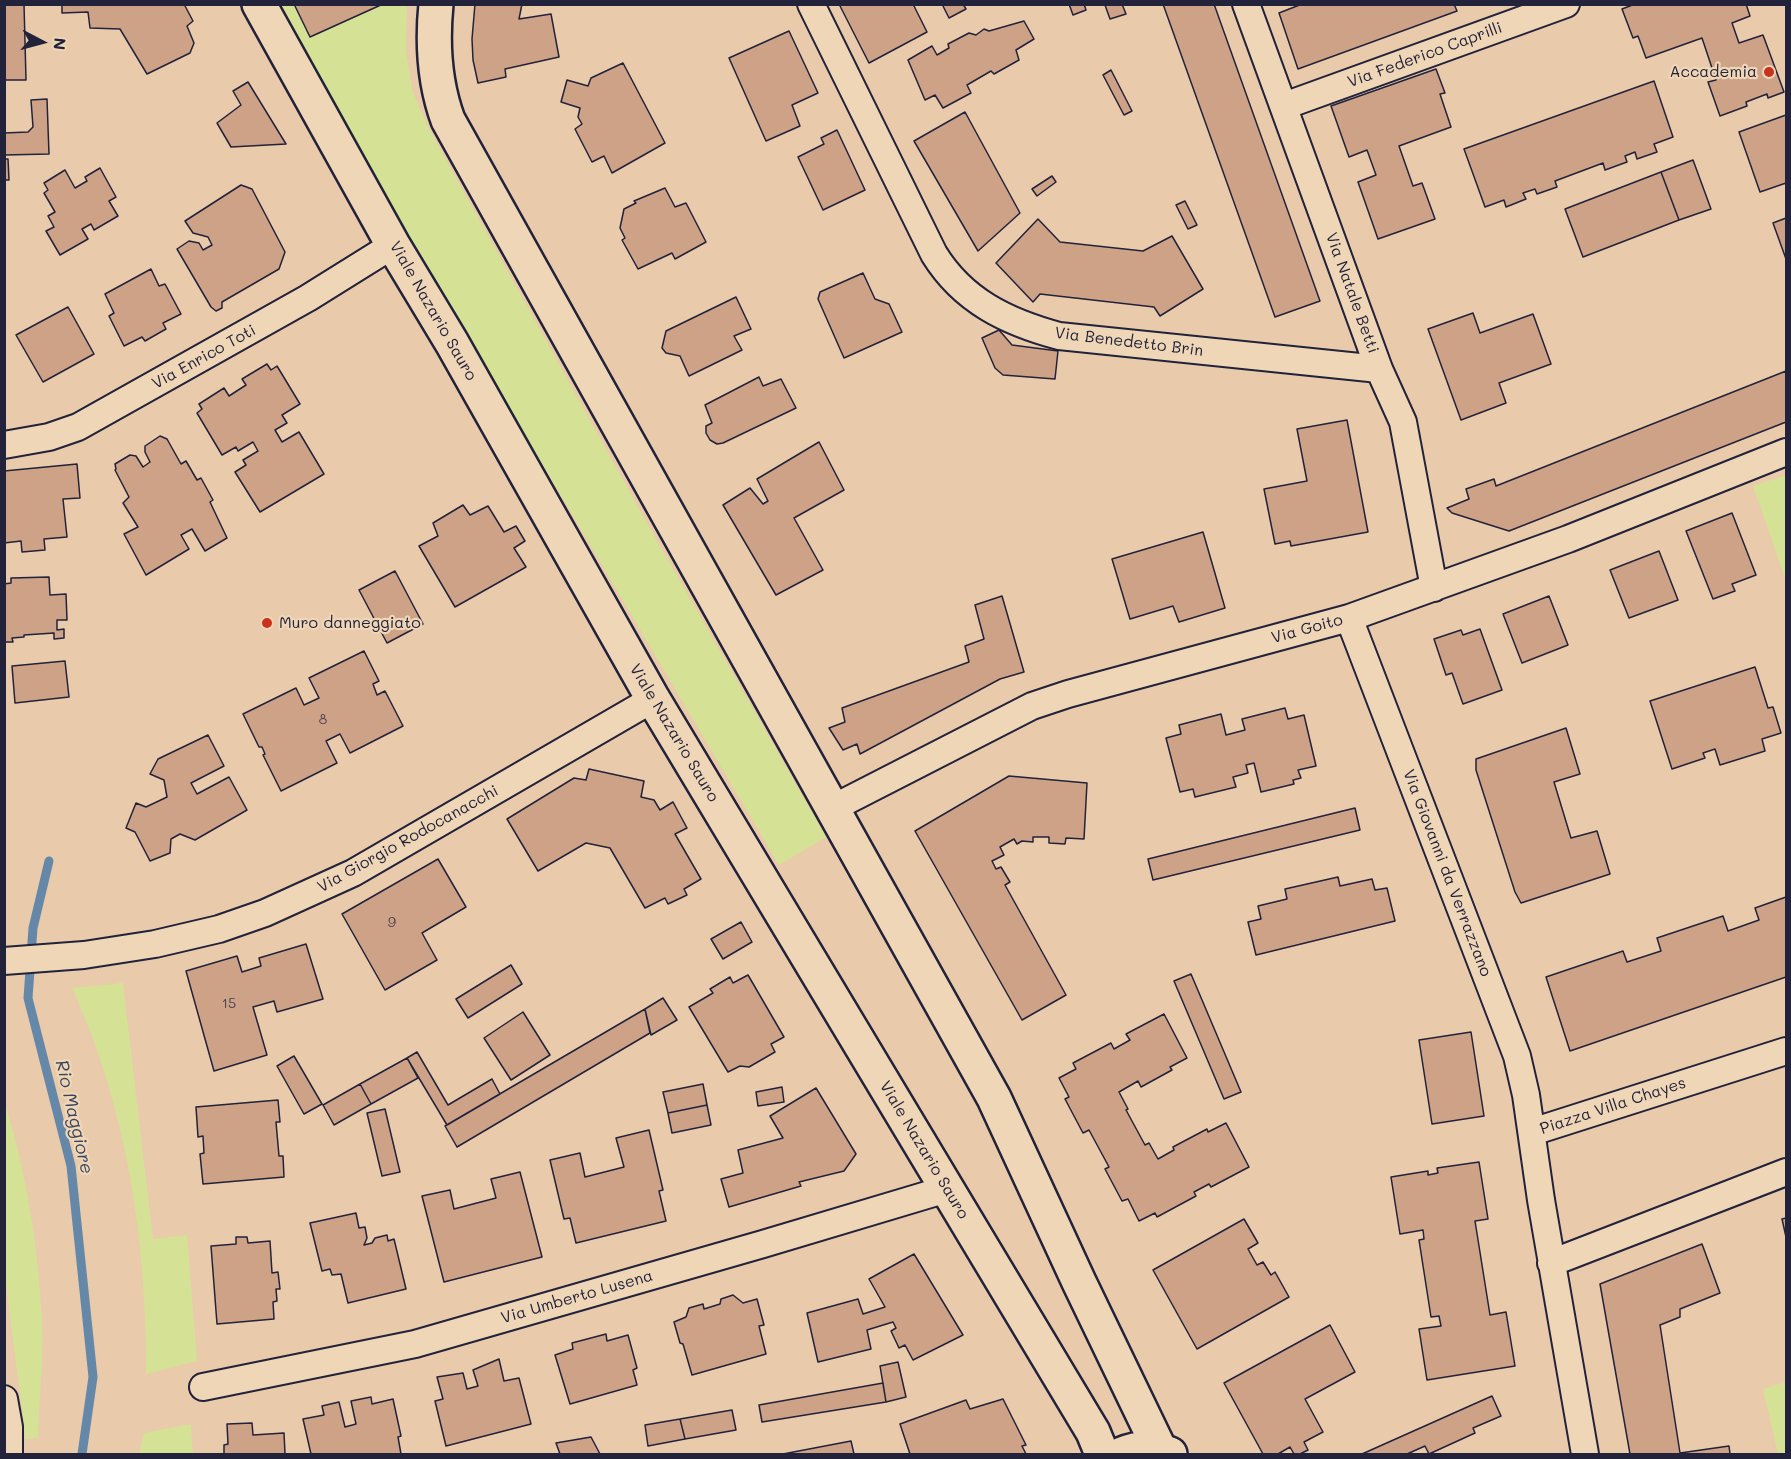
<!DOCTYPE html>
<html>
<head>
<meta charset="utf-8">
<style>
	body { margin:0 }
	#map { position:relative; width:1791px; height:1459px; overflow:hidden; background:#e9caaa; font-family:Mali,sans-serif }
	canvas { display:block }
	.frame { position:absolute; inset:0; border:6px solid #22223b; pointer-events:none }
	.north { position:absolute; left:12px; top:12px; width:60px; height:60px; -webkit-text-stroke:4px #efd6b6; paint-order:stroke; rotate:96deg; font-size:16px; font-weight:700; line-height:24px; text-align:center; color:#22223b }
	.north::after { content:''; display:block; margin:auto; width:21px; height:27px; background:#22223b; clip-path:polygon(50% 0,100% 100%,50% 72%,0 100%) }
</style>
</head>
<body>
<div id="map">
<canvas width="1791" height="1459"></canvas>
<div class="frame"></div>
<div class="north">N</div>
</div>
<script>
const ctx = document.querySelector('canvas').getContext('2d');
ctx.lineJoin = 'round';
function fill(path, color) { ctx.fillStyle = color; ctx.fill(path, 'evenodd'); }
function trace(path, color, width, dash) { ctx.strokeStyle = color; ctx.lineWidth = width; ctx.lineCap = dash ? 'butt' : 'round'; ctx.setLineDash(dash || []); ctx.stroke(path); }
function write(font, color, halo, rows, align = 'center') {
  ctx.font = font + ' Mali,sans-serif'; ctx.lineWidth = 4.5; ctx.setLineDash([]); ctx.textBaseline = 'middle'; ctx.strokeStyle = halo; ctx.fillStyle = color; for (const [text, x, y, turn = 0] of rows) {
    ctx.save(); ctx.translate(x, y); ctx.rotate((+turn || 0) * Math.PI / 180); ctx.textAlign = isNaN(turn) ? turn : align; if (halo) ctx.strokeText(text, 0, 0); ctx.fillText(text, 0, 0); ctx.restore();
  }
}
fill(new Path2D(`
	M280,5H294L310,37L383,5H407L406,50L412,90L429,129L644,518L826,837L779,865L298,50Z
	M1786,475V581L1753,486Z
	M123,983L153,1239L187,1235L197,1361L146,1374C147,1243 127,1108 72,988Z
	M5,1104C27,1174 38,1247 42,1320C44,1359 39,1399 38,1438L25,1439C20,1381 9,1324 5,1266C1,1213 4,1157 5,1104Z
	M1786,1382V1454H1778L1763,1389Z
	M191,1424L193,1454H139L144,1433Z`), '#d5e295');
trace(new Path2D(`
	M49,861L33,928L28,998L71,1166L93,1377L82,1454`), '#6588a8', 9);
const building = new Path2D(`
	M4,4H24L26,80H4Z
	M62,4H184L193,21L187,26L194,43L190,53L147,74L120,29L90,28L88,12L62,13Z
	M294,4H383L310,37Z
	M475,4H522L519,19L551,14L559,57L505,69L506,77L478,83L473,60L472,39Z
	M839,4H913L927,32L869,63Z
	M942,4H963L966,9L949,18Z
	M1069,4H1084L1086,10L1073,15Z
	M1122,4L1126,14L1110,19L1105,5Z
	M1163,4H1214L1320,301L1275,317Z
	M1302,4H1454L1457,11L1298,69L1279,13Z
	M1635,4H1746L1750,16L1732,23L1739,43L1763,35L1784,92L1768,98L1767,94L1746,102L1747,106L1720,116L1708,82L1716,80L1702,38L1646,58L1638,36L1633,38L1622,9Z
	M1024,21L1034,39L1016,50L1019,60L994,74L991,71L967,85L971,93L943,108L935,95L925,100L908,60L932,46L937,55L949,48L948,44L969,33L976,35L984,29L989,31Z
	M789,31L818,93L792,105L800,126L766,141L729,58Z
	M623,63L665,143L612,173L604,156L592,162L575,129L582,124L578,117L580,108L561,102L567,80L588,86L591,78Z
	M1436,69L1445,93L1440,94L1451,127L1399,146L1413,186L1422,183L1435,219L1378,239L1358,182L1376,175L1367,150L1349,157L1331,106Z
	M1111,70L1132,111L1124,115L1103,75Z
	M1654,81L1673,137L1654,144L1657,152L1637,159L1635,152L1625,156L1627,162L1605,170L1603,163L1555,181L1557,187L1537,194L1535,189L1523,193L1526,199L1506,207L1504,200L1485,207L1464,149Z
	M248,82L286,144L231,147L217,123L241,105L233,91Z
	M47,99L49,154L4,155V133L28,132L33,127L31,100Z
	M965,112L1020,213L978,251L914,141Z
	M1786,115V183L1760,192L1739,132Z
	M837,130L865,190L823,210L798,157L824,144L821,138Z
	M4,159H8L9,180H4Z
	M1693,160L1711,209L1679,220L1661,172Z
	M100,168L116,197L109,201L118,216L94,230L91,224L82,229L88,239L60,255L46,231L54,227L48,216L55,212L44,193L48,190L44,183L65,170L75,188L87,181L85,177Z
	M1661,172L1679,220L1583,257L1565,209Z
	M1052,176L1056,182L1037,196L1032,189Z
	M241,185L252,189L285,252L279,269L222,302V308L216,311L211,307L177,249L189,241L199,243L203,250L212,245L208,237L193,233L185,221Z
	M665,188L675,207L686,203L706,242L675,259L672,253L638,269L622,240L625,238L620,228L624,209L636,203L634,201Z
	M1185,201L1197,225L1188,229L1176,205Z
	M1786,218V259L1773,223Z
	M1038,219L1060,242L1143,251L1172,236L1203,289L1160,316L1154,307L1040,294L1033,302L996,263Z
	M151,269L159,286L165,284L181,314L163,323L166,329L145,341L142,337L124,346L109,316L114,313L105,294Z
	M863,273L875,299L889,304L902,332L844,358L818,299L820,292Z
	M736,297L751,329L734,336L742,350L689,376L680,356L666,353L662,348L666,331Z
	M68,307L94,354L43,382L16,335Z
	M1473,313L1480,333L1533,314L1551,364L1499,383L1506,403L1461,420L1428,329Z
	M999,330L1012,345L1058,351L1055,379L1003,375L995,368L982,338Z
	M267,364L271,370L277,366L300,404L282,415L287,423L275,430L282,442L299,432L324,474L260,512L235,472L246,465L243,460L258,451L253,442L238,451L236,447L222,455L197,413L202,409L199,404L224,388L229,396L246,385L242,379Z
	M1786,371V422L1509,531L1452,513L1447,508L1469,499L1466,489L1494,479L1496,486Z
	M759,377L763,386L781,379L796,408L723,443L717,444L710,440L706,433V426L712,423L705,405Z
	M1347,420L1368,532L1291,546L1290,541L1275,544L1264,489L1307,481L1297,429Z
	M160,436L167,439L181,464L186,461L197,480L201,478L213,500L210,502L227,538L205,551L192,529L181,535L189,549L146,575L124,534L138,527L123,503L129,497L115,470L116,469L115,464L130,455L136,456L143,467L150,462L145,452V446Z
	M819,442L844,490L794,518L823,570L776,595L723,505L750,488L763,504L768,501L757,479Z
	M77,464L80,498L63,499L67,537L44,539L45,550L22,552L21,541L4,543V471Z
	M463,505L470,515L488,506L504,532L516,526L525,541L514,548L526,567L455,607L419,546L438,536L433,523Z
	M1732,513L1756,575L1732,584L1735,591L1713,599L1686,531Z
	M1203,532L1225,608L1179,622L1173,606L1130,619L1112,559Z
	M1659,551L1678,600L1629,618L1610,570Z
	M395,571L423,624L387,643L359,590Z
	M49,577L50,595L66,594L67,620H57V630L64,629V638L54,639V633L24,635V637L12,638L13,642H4V584L11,583V578Z
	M1002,596L1024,672L1000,679L860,754L857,744L843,750L829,728L845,722L842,708L969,662L965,646L984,639L975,605Z
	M1549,596L1568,645L1522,663L1503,614Z
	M1480,629L1502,690L1463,704L1452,673L1446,675L1434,639L1461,630L1463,635Z
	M364,651L379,681L373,684L377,695L385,691L403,726L350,753L340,734L326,741L337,763L281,791L263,755L265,754L262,747H259L243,714L296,688L304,705L319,698L309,678Z
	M65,661L69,697L15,703L12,666Z
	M1755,667L1768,708L1773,707L1781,733L1762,739L1765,751L1720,765L1715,749L1703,753L1705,758L1672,769L1650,701Z
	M1285,708L1288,719L1304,715L1316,766L1298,770L1301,778L1293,780L1294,784L1261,792L1254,763L1246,765L1248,773L1233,777L1236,787L1195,797L1193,789L1180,792L1166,738L1181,734L1179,725L1221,714L1226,735L1245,730L1242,719Z
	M1566,728L1580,774L1554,782L1571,838L1597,831L1610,874L1521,903L1515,892L1476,770V759Z
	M208,735L224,766L191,783L197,794L229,777L247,810L195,840L180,834L171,839L170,853L150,861L135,832L126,828L136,803L146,807L167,797L164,780L150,774L158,759Z
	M589,769L644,781L641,797L654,800L660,810L673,802L687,828L675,834L701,879L684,889L687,895L668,904L665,898L645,908L610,848L586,843L538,871L507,819L574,778L586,780Z
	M1009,776L1087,783L1084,839L1066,838L1065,844L1049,843V837H1033V842L1022,841L1017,844L1014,839L1000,847L1004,855L992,861L996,869L1001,867L1010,882L1005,885L1066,995L1022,1020L915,831Z
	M1355,808L1360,830L1153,880L1148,859Z
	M438,859L466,907L422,933L437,960L385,990L342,914Z
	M1338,877L1340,886L1372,879L1375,890L1387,888L1395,921L1256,955L1248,922L1261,919L1258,906L1287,899L1285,889Z
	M1786,897V977L1570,1051L1546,977L1623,951L1627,962L1661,951L1657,938L1723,916L1728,931L1759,920L1755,908Z
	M741,922L752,942L723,959L711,939Z
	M306,944L323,999L277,1012L274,1001L253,1007L267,1055L214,1071L186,971L237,956L242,972L261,966L259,958Z
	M511,965L522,984L468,1018L456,999Z
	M1191,974L1241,1092L1224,1099L1174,981Z
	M748,975L784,1037L771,1044L775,1052L749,1067L740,1066L728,1072L689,1007L713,993L710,989L730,977L733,983Z
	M663,998L677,1020L651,1035L645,1009Z
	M645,1009L650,1033L457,1147L445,1126Z
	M523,1012L550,1055L511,1080L484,1038Z
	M1164,1014L1187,1058L1170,1067L1172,1070L1141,1087L1138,1081L1119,1092L1128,1109L1126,1110L1145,1145L1149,1143L1158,1159L1174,1150L1173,1147L1207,1129L1208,1132L1226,1123L1249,1167L1211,1187L1209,1184L1194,1192L1196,1196L1157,1217L1155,1213L1139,1221L1128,1199L1122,1201L1105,1169L1109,1167L1089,1130L1083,1133L1065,1099L1069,1097L1059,1078L1076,1069L1073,1063L1111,1043L1114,1049L1130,1040L1126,1034Z
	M1471,1032L1484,1116L1432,1124L1419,1040Z
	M417,1052L448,1105L492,1079L500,1094L447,1125L407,1058Z
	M294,1056L322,1104L304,1114L277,1066Z
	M407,1058L418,1078L371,1104L360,1084Z
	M360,1084L371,1104L334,1125L323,1105Z
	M703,1084L707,1105L668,1113L663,1092Z
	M782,1087L784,1102L758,1106L756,1092Z
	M816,1088L856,1154L844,1171L799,1182L801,1186L729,1207L721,1179L743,1173L738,1150L783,1138L770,1116Z
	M278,1100L280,1122H276L279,1156H283L284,1177L203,1184L200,1154L204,1153L203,1136L198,1137L196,1107Z
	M707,1105L711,1125L672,1133L668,1113Z
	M385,1109L400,1172L382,1176L367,1113Z
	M649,1130L663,1190L659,1191L666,1221L576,1243L570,1218L564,1219L550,1160L580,1153L585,1177L624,1167L616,1138Z
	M1479,1162L1488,1219L1475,1221L1490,1315L1506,1312L1515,1366L1427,1380L1419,1329L1441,1326L1439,1316L1431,1317L1419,1240L1424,1239L1423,1230L1400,1234L1391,1177L1428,1171V1175L1438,1173L1437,1168Z
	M520,1172L542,1257L444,1282L422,1196L450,1190L454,1209L496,1198L491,1179Z
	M356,1213L359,1228L365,1227L367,1238L364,1245L372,1243L375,1238L387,1235L388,1241L394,1239L406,1289L348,1303L341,1274L332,1275L330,1269L322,1271L310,1223Z
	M1786,1218V1237L1782,1219Z
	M1244,1219L1258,1243L1248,1249L1257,1265L1263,1262L1271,1275L1275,1272L1289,1297L1197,1349L1153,1270Z
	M236,1237H247L248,1243L270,1241L272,1273L278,1272L280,1289H276L277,1301L273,1302L274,1319L217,1324L211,1246L236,1244Z
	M1702,1244L1720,1293L1680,1309V1317L1660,1325L1680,1453L1729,1446L1730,1454H1630L1600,1284Z
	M914,1254L963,1335L913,1360L905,1345L899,1348L891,1331L896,1328L893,1322L867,1330L871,1349L818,1362L807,1313L858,1299L863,1314L885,1307L869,1279Z
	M733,1295L743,1303L757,1299L764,1325L759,1326L766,1354L692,1375L683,1344L680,1343L674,1322L686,1317L689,1308L703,1304L704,1309L720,1304L721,1299Z
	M1330,1325L1355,1372L1305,1399L1323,1432L1304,1442L1308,1450L1300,1454H1294L1290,1447L1278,1454H1263L1224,1383Z
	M606,1334L607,1341L628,1335L637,1368L633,1370L637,1385L570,1404L555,1355L573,1349L572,1343Z
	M499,1359L504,1381L519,1378L531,1424L446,1446L435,1401L443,1399L437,1377L463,1373L467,1389L478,1386L473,1370Z
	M898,1362L906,1397L886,1402L880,1366Z
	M883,1383L886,1402L762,1422L759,1405Z
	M1492,1396L1501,1416L1473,1428L1475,1433L1429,1454L1425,1446L1407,1454H1362Z
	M371,1397L372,1404L393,1399L401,1436L398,1437L401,1454H311L303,1419L324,1415L322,1406L339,1402L345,1427L356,1424L351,1401Z
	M1003,1399L1026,1445L1022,1446L1026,1454H910L900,1424L966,1400L970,1409Z
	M732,1410L736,1430L685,1439L680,1419Z
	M680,1419L685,1439L648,1446L645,1425Z
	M252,1423L253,1435L284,1433L285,1454H224V1445L228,1444L227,1424Z
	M591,1437L600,1454H560L556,1443Z
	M851,1441L854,1454H783Z`);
fill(building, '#cda287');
trace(building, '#22223b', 1.5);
const minor = new Path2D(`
	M811,4L934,254C963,301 1007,322 1059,336L1379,369
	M1246,4L1379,369L1403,422L1434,588
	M1284,106L1566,4
	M4,445L49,437L78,427L308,298L393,245
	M1349,618L1517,1056L1526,1095L1541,1200L1585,1454
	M831,809L1032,706L1068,694L1349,618L1568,539L1786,452
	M4,961L84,955L155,944L219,929L265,913L353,873L653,699
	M1532,1132L1786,1051
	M1551,1263L1786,1172
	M203,1387L415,1344L763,1244L947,1189
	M4,1399L9,1427V1454`);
const secondary = new Path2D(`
	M259,4L393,245L452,343L653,699L1093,1432L1102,1454
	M436,4C432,44 434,82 448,120L994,1098L1079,1282L1160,1450
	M1122,1454C1139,1447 1153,1447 1170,1454`);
trace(minor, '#22223b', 30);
trace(secondary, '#22223b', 38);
trace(minor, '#efd6b6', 26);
trace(secondary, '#efd6b6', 33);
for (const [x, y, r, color] of [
	[1769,72,6,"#c8321e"],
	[267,623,6,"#c8321e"]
]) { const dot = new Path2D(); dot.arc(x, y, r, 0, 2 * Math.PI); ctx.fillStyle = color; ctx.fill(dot); trace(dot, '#efd6b6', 2); }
write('14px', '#4d424e', null, [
	["8",323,720],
	["9",392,923],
	["15",229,1004]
]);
write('16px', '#22223b', '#efd6b6', [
	["Via Federico Caprilli",1425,55,-20],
	["Via Natale Betti",1352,293,70],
	["Viale Nazario Sauro",433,311,60],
	["Via Benedetto Brin",1129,342,7],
	["Via Enrico Toti",204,357,-29],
	["Via Goito",1307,629,-15],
	["Viale Nazario Sauro",674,733,59],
	["Via Giorgio Rodocanacchi",408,839,-29],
	["Via Giovanni da Verrazzano",1447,873,69],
	["Piazza Villa Chayes",1613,1106,-18],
	["Viale Nazario Sauro",924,1150,59],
	["Via Umberto Lusena",577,1297,-16]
]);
write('16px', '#22223b', '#efd6b6', [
	["Accademia",1757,72],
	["Muro danneggiato",279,623,"left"]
], 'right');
write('italic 18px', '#38445f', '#efd6b6', [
	["Rio Maggiore",74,1117,77]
]);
</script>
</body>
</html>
